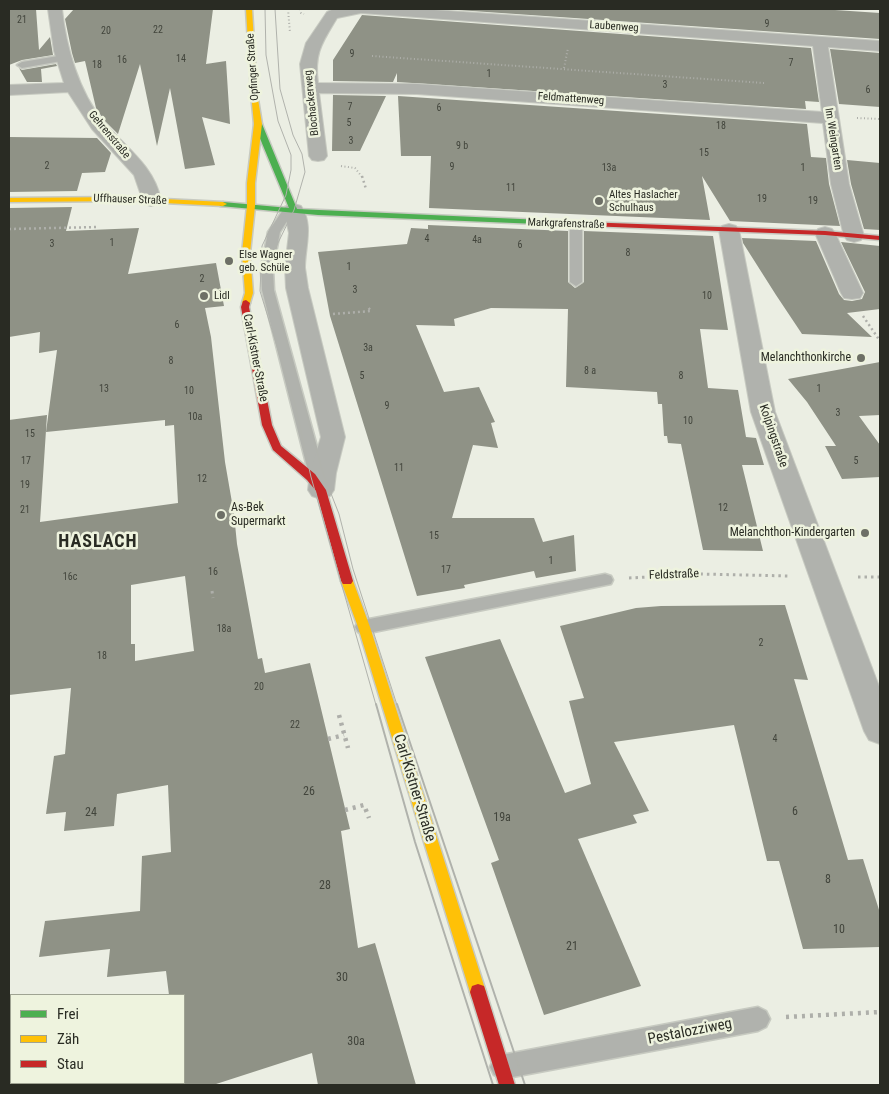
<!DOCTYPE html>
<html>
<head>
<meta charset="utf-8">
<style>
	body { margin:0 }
	#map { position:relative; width:889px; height:1094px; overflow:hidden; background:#ebeee3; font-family:"Roboto Condensed",sans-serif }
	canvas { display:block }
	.frame { position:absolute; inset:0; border:10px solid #292b23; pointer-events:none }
	.legend { position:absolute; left:10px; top:994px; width:175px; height:90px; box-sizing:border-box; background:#eef3de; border:1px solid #9fa393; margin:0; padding:6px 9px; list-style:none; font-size:15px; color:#292b23 }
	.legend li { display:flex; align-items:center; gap:10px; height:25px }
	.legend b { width:25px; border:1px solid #9fa393 }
</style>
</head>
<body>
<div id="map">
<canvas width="889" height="1094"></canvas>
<div class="frame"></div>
<ul class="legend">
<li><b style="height:6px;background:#4caf50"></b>Frei</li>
<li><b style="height:6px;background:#ffc107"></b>Zäh</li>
<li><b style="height:6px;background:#c62828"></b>Stau</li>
</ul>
</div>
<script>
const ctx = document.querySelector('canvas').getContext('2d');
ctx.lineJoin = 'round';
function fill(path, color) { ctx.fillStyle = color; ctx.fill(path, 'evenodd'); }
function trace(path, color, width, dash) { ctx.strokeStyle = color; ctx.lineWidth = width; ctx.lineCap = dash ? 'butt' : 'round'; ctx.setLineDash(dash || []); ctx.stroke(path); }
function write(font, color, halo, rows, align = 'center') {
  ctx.font = font + ' "Roboto Condensed",sans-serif'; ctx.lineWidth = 5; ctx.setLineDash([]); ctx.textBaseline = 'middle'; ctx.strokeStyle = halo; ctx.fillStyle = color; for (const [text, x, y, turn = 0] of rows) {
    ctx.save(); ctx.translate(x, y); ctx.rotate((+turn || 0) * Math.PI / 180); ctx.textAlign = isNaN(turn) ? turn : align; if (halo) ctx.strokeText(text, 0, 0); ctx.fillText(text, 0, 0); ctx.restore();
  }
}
fill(new Path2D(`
	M9,9H36L39,50L50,37L53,55L22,60L9,65Z
	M74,9H213L206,64L226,61L230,124L202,117L215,165L185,169L170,88L157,146L140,64L118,134L104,120L96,108L85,61L75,63L72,53L65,19Z
	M443,9H820L880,13V39Z
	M362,15L811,48L819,102L805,101L806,109L397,82V73L393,82L333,81V60Z
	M830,49L880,53V107L839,104Z
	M56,64L57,66L41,69L42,82H27L19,68L22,70Z
	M333,95L386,96L360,151H332Z
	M398,96L807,124L811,157L826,158L829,184L840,226L730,221L702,176L710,220L429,208L431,156H401Z
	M9,137L97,138L111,153L105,172L82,173L77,191L9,192Z
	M847,160L880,163V230L864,229L851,184Z
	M72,207L66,231L139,228L128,274L216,263L224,306L205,308L211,337L225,462L234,514L237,544L258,659L262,658L265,673L310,663L350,829L341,831L358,948L375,943L416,1085H318L312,1053L213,1085H184V995H169L166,971L107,977L110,949L39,957L45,921L140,911L142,856L171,852L168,785L117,794L114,826L64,831L66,812L46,814L54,756L65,754L71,688L9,695V420L47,415L40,522L178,503L174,425L165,426V420L46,432L57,350L39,353L40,332L9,337V208ZM185,576L194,651L135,661V644H131V585Z
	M428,225L568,231V282L575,288L584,282V231L713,236L728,330L700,329L708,388L738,390L746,437L756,438L764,465H742L763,551L703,550L681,444L668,443L667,436H664L662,404H658L657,392L566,387L568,309L491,308L454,319L455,326L416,325L444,392L479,387L495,422L491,423L498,448L473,445L452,518H534L543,542L574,535L576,571L536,578L534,571L464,585L465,588L417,596L330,316L318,252L407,244L411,228L428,229Z
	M742,238L816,241L839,294L844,300L852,301L862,299L865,292L841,242L880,246V309L847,313L872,337L802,334L776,295L743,243Z
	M880,362V415L859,416L880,445V477L842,479L825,446H836L807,402L788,379Z
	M785,605L808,680L794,679L848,860L863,859L880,913V947L803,949L779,861H767L734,725L614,742L649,811L633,815L637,823L578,839L641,986L544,1015L491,863L499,860L425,657L500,639L565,793L591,784L569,701L584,698L560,626L636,608L661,606Z`), '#8f9286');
const lane = new Path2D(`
	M64,55L67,56V60L22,68L17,65L22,62Z
	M289,206L295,209L280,232L273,268L274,290L327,483L324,487L319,488L314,487L311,483L262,290L261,268L268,232L285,207Z
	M576,222L582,225V282L576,286L570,282V225Z
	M605,574L611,576L613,580L611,584L364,634L358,632L355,627L358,622L364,620Z
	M758,1007L766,1011L770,1019L766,1027L758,1031L502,1079L494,1075L490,1067L494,1059L502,1055Z`);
const street = new Path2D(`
	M48,9H62C66,47 79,92 103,121C125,147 154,165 161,200L158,204L151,206L144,204L134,175L92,129L68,92L9,95V85L64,83L54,51Z
	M334,9H420L880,41V51L828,47L849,184L864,236L861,240L854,242L847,240L844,236L831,184L823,123L417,94L319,93L327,156L324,160L318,161L312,160L309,156L300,64L306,43L327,12ZM361,13L813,46L822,112L417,84L318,83C314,53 322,43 337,18Z
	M294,204L301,206C314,225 305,247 305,268C306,275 307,281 308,288L345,437L336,473L334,490L330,496L321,499L312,496L308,490L310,473L321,437L286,288L285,267L289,233L284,210L287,206Z
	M729,224L736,226L739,230L775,412L880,689V744L869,740L864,731L751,412L719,230L722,226Z
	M825,227L832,229L835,233L863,293L860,298L852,299L844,298L841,293L815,233L818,229Z`);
const fast = new Path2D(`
	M258,122L262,124L297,209L587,222L591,224L587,226L318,215L220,206L219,204L223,202L289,208L254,124Z`);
const slow = new Path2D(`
	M246,9H252L257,93L262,124L255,183V206L250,253L253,293L250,303L246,306L242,303L245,293L242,253L247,206V183L254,124L251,93Z
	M125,197L223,202L227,204L223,206L125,201L9,202V198Z
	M347,577L351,578L353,581L370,627L486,992L484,998L478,1000L472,998L470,992L358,627L341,581L343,578Z`);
const jam = new Path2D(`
	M584,222L825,231L880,236V240L825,235L587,226H584Z
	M246,300L250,303L249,307L272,425L281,446L315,474L326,490L353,581L351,584H343L341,581L316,491L307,480L273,450L262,425L241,307L243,301Z
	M478,984L484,986L486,992L515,1085H499L470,992L472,986Z`);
trace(lane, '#c7cac1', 3);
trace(street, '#c7cac1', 2);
trace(fast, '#c7cac1', 3);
trace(slow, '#c7cac1', 3);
trace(jam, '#c7cac1', 3);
trace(new Path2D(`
	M288,9L290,33
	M300,9L301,13L304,14
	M372,56L764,83
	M564,68L568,48
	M857,118L880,119
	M341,166L355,168L362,177`), '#aeafaa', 2, [1, 2.5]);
trace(new Path2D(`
	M362,176L366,189
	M9,229L98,227
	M333,314L371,311L368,307
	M863,316L880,341`), '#aeafaa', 2.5, [2, 3]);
trace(new Path2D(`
	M858,577H880
	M629,578L700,574L790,576
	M212,591L213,598`), '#aeafaa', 3, [2.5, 4]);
trace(new Path2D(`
	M339,715L348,748
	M328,739L344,735
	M345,810L364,805L369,818
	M786,1017L880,1012`), '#aeafaa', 4.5, [3, 5]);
fill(lane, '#b0b2ad');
fill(street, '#b0b2ad');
fill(fast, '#4caf50');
fill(slow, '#ffc107');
fill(jam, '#c62828');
trace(new Path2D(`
	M265,9L266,55L278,121L291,155V170L286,195L262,246L260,291L295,405L311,477L376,705
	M275,9L280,89L293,135L302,154L305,172L294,210L276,247L271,266L272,290L323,473L339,514L353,569L397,705`), '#b0b2ac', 1);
trace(new Path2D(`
	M376,704L415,842L493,1085
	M397,704L525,1085`), '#b0b2ac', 2);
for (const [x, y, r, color] of [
	[599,201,5,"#6d6f66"],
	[229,261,5,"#6d6f66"],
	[204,296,5,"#6d6f66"],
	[861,358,5,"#6d6f66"],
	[221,515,5,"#6d6f66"],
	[865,533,5,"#6d6f66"]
]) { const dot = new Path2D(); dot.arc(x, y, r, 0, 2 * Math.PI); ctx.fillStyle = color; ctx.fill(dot); trace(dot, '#eef3de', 2); }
write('10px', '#42453c', null, [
	["21",22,20],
	["9",767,24],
	["22",158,30],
	["20",106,31],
	["9",352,54],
	["14",181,59],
	["16",122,60],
	["7",791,63],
	["18",97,65],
	["1",489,74],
	["3",665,85],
	["6",868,90],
	["7",350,107],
	["6",439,108],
	["5",349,123],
	["18",721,126],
	["3",351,141],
	["9 b",462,146],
	["15",704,153],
	["2",47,166],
	["9",452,167],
	["13a",609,168],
	["1",803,168],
	["11",511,188],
	["19",762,199],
	["19",813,201],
	["4",427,239],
	["4a",477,240],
	["1",112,243],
	["3",52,244],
	["6",520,245],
	["8",628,253],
	["1",349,267],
	["2",202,279],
	["3",355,290],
	["10",707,296],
	["6",177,325],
	["3a",368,348],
	["8",171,361],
	["8 a",590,371],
	["5",362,376],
	["8",681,376],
	["13",104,389],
	["1",819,389],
	["10",189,391],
	["9",387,406],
	["3",838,413],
	["10a",195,417],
	["10",688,421],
	["15",30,434],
	["17",26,461],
	["5",856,461],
	["11",399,468],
	["12",202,479],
	["19",25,485],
	["12",723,508],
	["21",25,510],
	["15",434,536],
	["1",551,561],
	["17",446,570],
	["16",213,572],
	["16c",70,577],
	["18a",224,629],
	["2",761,643],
	["18",102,656],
	["20",259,687],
	["22",295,725],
	["4",775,739]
]);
write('11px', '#292b23', '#eef3de', [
	["Laubenweg",614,27,4],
	["Opfinger Straße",253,67,-94],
	["Feldmattenweg",571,99,4],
	["Blochackerweg",312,103,-96],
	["Gehrenstraße",109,135,50],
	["Im Weingarten",833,139,81],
	["Uffhauser Straße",130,200,2],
	["Markgrafenstraße",566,224,2]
]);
write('11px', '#292b23', '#eef3de', [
	["Altes Haslacher",609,195],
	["Schulhaus",609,208],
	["Else Wagner",239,255],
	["geb. Schüle",239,268],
	["Lidl",214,296]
], 'left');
write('12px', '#292b23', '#eef3de', [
	["Carl-Kistner-Straße",255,358,79],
	["Kolpingstraße",773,436,71],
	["Feldstraße",674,575,-2]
]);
write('12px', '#292b23', '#eef3de', [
	["Melanchthonkirche",851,358],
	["As-Bek",231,508,"left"],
	["Supermarkt",231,522,"left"],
	["Melanchthon-Kindergarten",855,533]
], 'right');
write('12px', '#42453c', null, [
	["26",309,792],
	["6",795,812],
	["24",91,813],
	["19a",502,818],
	["8",828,880],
	["28",325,886],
	["10",839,930],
	["21",572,947],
	["30",342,978],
	["30a",356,1042]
]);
write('15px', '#292b23', '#eef3de', [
	["Carl-Kistner-Straße",414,788,73],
	["Pestalozziweg",690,1032,-11]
]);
ctx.letterSpacing = '1px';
write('bold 18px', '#292b23', '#eef3de', [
	["HASLACH",98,542]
]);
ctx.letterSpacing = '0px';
</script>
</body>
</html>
